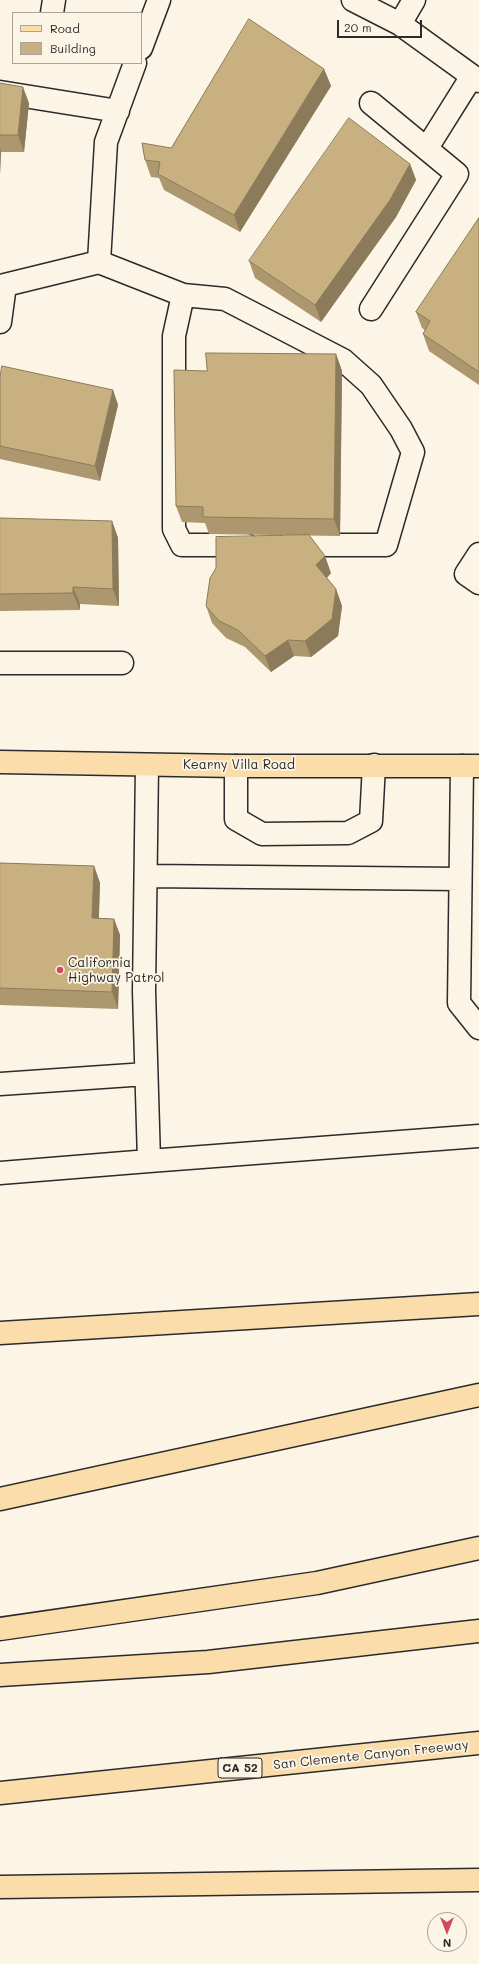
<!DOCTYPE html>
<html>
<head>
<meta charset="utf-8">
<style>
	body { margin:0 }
	#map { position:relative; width:479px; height:1964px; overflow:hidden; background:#fcf5e5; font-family:Mali,sans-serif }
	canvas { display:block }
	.legend { position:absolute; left:12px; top:12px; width:130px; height:52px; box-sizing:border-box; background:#fcf5e5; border:1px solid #a8a49b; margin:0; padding:5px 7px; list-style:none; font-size:12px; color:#2b2b2b }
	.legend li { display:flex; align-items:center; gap:8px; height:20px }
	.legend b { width:20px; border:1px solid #a8a49b }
	.north { position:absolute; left:427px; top:1912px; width:40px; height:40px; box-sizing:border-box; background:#fcf5e5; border:1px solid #a8a49b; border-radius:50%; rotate:180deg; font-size:11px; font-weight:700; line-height:16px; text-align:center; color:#2b2b2b }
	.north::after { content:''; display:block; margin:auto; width:14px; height:18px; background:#d1495b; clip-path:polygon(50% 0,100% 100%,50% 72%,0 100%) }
	.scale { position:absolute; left:337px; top:20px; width:85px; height:18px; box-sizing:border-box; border:2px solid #2b2b2b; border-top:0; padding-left:5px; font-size:12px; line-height:14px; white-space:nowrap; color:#2b2b2b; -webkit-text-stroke:3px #fcf5e5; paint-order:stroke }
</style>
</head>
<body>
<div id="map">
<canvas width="479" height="1964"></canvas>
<ul class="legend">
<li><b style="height:5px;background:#faddab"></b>Road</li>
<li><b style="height:11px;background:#c8b080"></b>Building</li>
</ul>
<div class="north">N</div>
<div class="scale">20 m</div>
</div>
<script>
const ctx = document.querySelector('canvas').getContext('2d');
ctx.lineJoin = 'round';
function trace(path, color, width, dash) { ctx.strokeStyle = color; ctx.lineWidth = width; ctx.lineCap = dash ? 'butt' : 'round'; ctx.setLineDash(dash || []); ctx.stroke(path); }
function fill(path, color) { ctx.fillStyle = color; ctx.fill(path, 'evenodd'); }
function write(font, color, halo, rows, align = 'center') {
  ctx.font = font + ' Mali,sans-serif'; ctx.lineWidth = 3.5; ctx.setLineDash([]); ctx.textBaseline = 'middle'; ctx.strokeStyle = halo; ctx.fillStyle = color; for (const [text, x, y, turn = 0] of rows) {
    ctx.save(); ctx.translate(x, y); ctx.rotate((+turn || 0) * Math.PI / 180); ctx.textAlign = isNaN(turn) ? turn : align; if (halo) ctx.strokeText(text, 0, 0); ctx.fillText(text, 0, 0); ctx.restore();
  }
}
const minor = new Path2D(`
	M353,0L400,24L479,81
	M52,13L54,0
	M400,24L414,0
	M141,48L159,0
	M0,92L118,111
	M427,148L472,76
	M99,262L106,142L135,63
	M183,295L225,299L343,360L371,385L401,429L413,452L386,545H287
	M371,309L457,174L371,103
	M0,322L5,285L99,262L183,295L174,336V529L182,545H246
	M479,554L466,574L479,583
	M0,663H122
	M147,765L144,991L149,1161L479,1136
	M236,766V819L262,834L348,833L371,821L374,765
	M462,766L459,1003L479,1028
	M146,876L460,879
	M0,1084L146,1074
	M0,1173L149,1161`);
const major = new Path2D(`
	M0,762L236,766H479`);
const highway = new Path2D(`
	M0,1333L479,1304
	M0,1499L479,1395
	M0,1629L317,1583L479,1548
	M0,1675L208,1662L479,1631
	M0,1793L479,1743
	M0,1887L479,1880`);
trace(minor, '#2b2b2b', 25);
trace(major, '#2b2b2b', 25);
trace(highway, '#2b2b2b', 25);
trace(minor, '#fcf5e5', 22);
trace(major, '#faddab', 22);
trace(highway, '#faddab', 22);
fill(new Path2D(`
	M324,69L331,86L240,232L164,190L159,178L151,177L145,160L171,148Z
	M0,83L29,103L24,152H1L0,174Z
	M410,164L416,180L396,217L321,322L255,278L249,261Z
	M479,218V385L429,351L423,334L425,330L422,328L416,312Z
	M336,354L342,371L340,536L209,534L205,523L182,522L176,506L207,371Z
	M0,378L113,390L118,405L100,481L0,459Z
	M0,518L112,521L118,538L119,606L80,604V610L0,611Z
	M331,573L327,578L336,589L342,606L338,636L311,657L294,656L271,672L245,647L226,638L212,623L206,606Z
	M0,863L94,866L100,883L99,918L114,919L120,935L118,1009L0,1005Z`), '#ac976e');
fill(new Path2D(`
	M324,69L331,86L240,232L234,215Z
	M23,87L29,103L24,152L18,135Z
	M0,148L1,152L0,174Z
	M410,164L416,180L396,217L321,322L315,305Z
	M336,354L342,371L340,536L334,519Z
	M113,390L118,405L100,481L95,466Z
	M112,521L118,538L119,606L113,589Z
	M325,556L331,573L322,582L316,565Z
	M73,587L80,604V610L73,593Z
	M336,589L342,606L338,636L311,657L305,641Z
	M288,640L294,656L271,672L265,656Z
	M94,866L100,883L98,934L92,918Z
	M114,919L120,935L118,1009L112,992Z`), '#8c7b5a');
const building = new Path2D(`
	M249,19L324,69L234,215L158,174L160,162L145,160L142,143L171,148Z
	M0,83L23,87L18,135H0Z
	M349,118L410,164L390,200L315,305L249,261Z
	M479,218V372L423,334L430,321L416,312Z
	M206,353L336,354L334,519L203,517V507L176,506L174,370L207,371Z
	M2,366L113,390L95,466L0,446V378Z
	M0,518L112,521L113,589L73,587V593L0,594Z
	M309,535L325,556L316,565L336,589L332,619L305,641L288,640L265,656L238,630L219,621L206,606L210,578L216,568V537Z
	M0,863L94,866L92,918L114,919L112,992L0,988Z`);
fill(building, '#c8b080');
trace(building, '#8c7b5a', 1);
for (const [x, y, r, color] of [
	[60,970,4,"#d1495b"]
]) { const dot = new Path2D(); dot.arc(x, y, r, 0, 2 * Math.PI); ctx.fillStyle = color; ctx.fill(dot); trace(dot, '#fcf5e5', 1.5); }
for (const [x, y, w] of [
	[240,1768,44]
]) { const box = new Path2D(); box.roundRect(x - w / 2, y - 10, w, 20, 3); ctx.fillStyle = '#fcf5e5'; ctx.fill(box); trace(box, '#2b2b2b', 1); }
write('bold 12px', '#2b2b2b', null, [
	["CA 52",240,1768]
]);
write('13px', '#2b2b2b', '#fcf5e5', [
	["Kearny Villa Road",239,765],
	["San Clemente Canyon Freeway",371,1755,-6]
]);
write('13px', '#2b2b2b', '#fcf5e5', [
	["California",68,963],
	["Highway Patrol",68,978]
], 'left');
</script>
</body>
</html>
